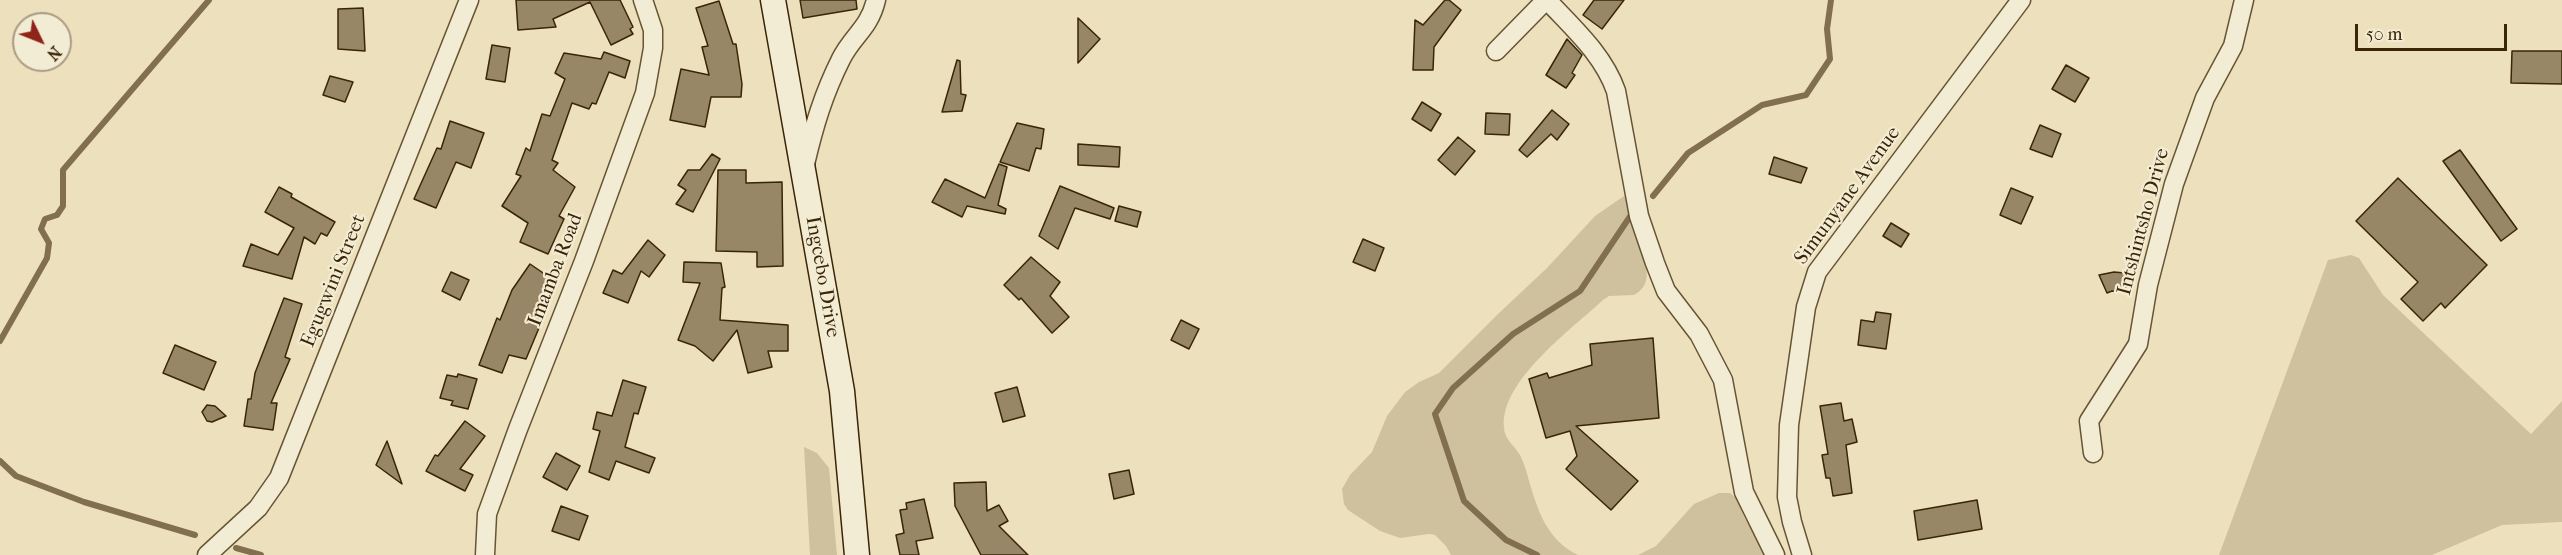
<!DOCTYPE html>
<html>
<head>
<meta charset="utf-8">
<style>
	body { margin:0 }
	#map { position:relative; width:2562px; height:555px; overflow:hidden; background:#ede1bd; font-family:"IM FELL French Canon",serif }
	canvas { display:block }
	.north { position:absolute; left:12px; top:12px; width:60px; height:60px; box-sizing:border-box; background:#f3ecd4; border:2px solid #a99c82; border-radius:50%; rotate:133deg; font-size:16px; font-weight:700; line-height:24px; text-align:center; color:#3a2507 }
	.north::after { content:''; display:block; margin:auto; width:21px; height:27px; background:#8f2418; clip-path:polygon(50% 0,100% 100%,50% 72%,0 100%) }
	.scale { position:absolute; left:2355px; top:24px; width:152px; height:27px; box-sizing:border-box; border:3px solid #3a2507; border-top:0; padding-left:8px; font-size:18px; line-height:21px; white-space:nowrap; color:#3a2507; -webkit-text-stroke:4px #f3ecd4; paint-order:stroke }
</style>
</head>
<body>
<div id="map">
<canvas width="2562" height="555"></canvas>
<div class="north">N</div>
<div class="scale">50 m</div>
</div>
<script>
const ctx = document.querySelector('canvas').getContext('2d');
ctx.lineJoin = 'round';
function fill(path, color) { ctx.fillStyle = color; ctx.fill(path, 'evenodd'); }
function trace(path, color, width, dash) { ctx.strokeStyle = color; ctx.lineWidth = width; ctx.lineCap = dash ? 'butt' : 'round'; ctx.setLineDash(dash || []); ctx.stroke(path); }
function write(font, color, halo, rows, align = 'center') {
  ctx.font = font + ' "IM FELL French Canon",serif'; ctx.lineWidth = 4.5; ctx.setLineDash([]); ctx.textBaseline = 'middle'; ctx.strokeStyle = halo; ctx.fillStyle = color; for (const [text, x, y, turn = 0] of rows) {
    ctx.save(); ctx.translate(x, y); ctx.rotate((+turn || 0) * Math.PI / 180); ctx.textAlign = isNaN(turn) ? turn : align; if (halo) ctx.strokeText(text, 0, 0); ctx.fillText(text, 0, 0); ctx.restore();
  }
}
fill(new Path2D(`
	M1624,196L1628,199C1630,210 1631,221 1634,232C1639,252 1660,281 1634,295L1609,296L1603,300C1572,329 1500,381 1504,427C1504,439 1514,445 1520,455C1524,463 1527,472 1529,481C1538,511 1547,540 1578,555H1451L1446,546L1435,535L1429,534L1400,538L1380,531L1348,510L1344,504L1342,489L1350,475L1372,452L1387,416L1405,392L1419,382L1439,373L1498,314L1547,268L1595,216Z
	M2351,255L2359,258L2383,295L2531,434L2562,401V522L2502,525L2432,555H2219L2328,260Z
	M804,447L817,453L829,468L837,555H810Z
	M1719,493H1730L1735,497L1745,519L1766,555H1638L1656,546L1694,504Z`), '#cfc19e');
trace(new Path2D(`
	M1653,196L1688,153L1762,105L1806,95L1830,59L1827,29L1831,0
	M0,341L47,258L49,243L41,229L45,219L57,215L63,206V170L209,0
	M0,461L16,476L84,502L195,535
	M236,548L261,555
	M1537,555L1506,540L1464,501L1435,414L1453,388L1513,334L1580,291L1631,215`), '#816f4f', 6);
const building = new Path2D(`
	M516,0H620L633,27L630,29L633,34L611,45L590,2L553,19L556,27L518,30Z
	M800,0H856L857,9L803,18Z
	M1445,0H1449L1461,10L1434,47L1433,70H1413L1415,20L1423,25Z
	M1594,0H1624L1602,29L1583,15Z
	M719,1L733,44H736L742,84L741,97H711L705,127L670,120L681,69L709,75L702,47L708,46L696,8Z
	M363,8L365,51L338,49V9Z
	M1078,18L1100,39L1078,63Z
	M1567,39L1582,55L1572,73L1575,75L1566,88L1546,75Z
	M492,45L510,48L505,82L486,79Z
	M2512,51H2562V84L2511,83Z
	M604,52L630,61L625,78L609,72L596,104L592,103L589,109L572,103L552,160L558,163L553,170L575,187L559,216L564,219L548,254L520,242L528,223L502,206L521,176L516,174L526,148L530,151L542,114L550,116L565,79L555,73L564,53L601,59Z
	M957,60L960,61L961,94L966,95L962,111L942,112Z
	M2066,65L2089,78L2075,102L2052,89Z
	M330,76L353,82L345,102L323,95Z
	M1422,102L1441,114L1431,131L1412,119Z
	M1552,110L1569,124L1557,140L1551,134L1527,157L1519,150Z
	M1486,113L1510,114L1509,135L1485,134Z
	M450,121L484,133L471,168L456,162L436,208L414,199L437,148L441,149Z
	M1017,123L1044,129L1041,149L1036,148L1029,171L1000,162Z
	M2040,125L2061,134L2052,157L2030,149Z
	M1458,137L1475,151L1455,175L1438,160Z
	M1078,144L1120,147L1119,167L1078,165Z
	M2460,150L2517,229L2501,241L2443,161Z
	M712,154L720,159L693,212L676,204L686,190L678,185L688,170H700Z
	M1774,157L1807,168L1801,183L1769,174Z
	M999,164L1007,167L998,205L1006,209L1005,214L967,206L962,217L932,202L945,179L985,198Z
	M718,170H746V183L782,182L783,266L757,267V252L716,251Z
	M2398,178L2487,265L2445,308L2441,303L2423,321L2401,299L2418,282L2356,221Z
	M1060,186L1114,208L1110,219L1075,208L1058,249L1039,236Z
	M279,187L292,194L291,197L335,222L327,236L321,233L315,244L304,237L292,279L243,266L251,244L278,255L294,228L265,212Z
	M2011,188L2033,197L2021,224L2000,215Z
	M1119,206L1141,212L1137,227L1115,221Z
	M1891,223L1909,234L1901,247L1883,236Z
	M1363,239L1384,248L1375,271L1353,262Z
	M648,240L665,255L649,277L641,271L628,303L603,293L613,270L622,274Z
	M1031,257L1060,282L1050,296L1069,317L1052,333L1021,298L1019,300L1004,285Z
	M684,262L721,263L725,287L722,288L720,320L788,325V351H768L772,367L748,373L737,330L713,361L695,346L678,340L700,283L683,282Z
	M530,264L552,279L540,300L549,304L526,359L509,355L502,373L479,365L497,318L500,320L512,290Z
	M451,272L469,280L460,300L442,291Z
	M2114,272L2125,273L2129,283L2122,292L2112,291L2107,293L2099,275Z
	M284,298L302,304L285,357L290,359L271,403H277L273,430L244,426L248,399H251L255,373Z
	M1876,312L1891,314L1886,349L1858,345L1861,320L1874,322Z
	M1181,320L1199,329L1189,349L1171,340Z
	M1653,338L1659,418L1576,426L1638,481L1611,510L1566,469L1577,456L1570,431L1546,438L1529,379L1547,373L1549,378L1592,365L1590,344Z
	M175,345L216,362L204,390L163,373Z
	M458,374L477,379L468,409L451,405L453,401L440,398L447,375L457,377Z
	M623,380L646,387L638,414L634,413L625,447L655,458L649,473L616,461L609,480L589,472L600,431L593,429L597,412L612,416Z
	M1017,387L1025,416L1003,422L995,393Z
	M1841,403L1844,421L1852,419L1857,442L1846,445L1852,493L1833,496L1830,478H1826L1822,455L1828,454L1820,406Z
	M207,405L215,406L226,416L212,422L207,421L202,412Z
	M465,421L485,436L460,469L473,475L465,491L426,471L435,455L438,456Z
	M387,441L402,484L376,465Z
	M556,453L580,466L567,490L543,477Z
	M1129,470L1134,494L1114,499L1109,474Z
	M986,482L987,511L999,505L1008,521L999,526L1028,555H981L955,506L954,483Z
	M924,499L933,538L916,541L919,555H900L896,535L904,533L900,510L907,509L906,503Z
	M1977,500L1982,529L1918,540L1914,511Z
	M561,506L588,516L579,540L552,531Z`);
fill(building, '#978766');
trace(building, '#3a2507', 1.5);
const minor = new Path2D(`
	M1547,0C1573,28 1603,54 1616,91L1639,216L1655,263L1666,291L1699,334L1723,380L1744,492L1775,555
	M1496,51L1546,0
	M805,164C814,126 823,95 841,59C853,35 869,29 876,0
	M2093,453L2089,421L2138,344L2148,285L2174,184L2205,98L2233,46L2244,0
	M207,555L258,508L279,478L469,0
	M485,555L487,514L518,429L584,261L645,93L653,48V30L643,0
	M1802,555L1792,522L1787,497L1789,425L1806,307L1817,272L2021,0`);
const secondary = new Path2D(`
	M773,0L842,391L857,555`);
trace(minor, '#675434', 21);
trace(secondary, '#3a2507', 27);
trace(minor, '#f3ecd4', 18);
trace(secondary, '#f3ecd4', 24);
write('20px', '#3a2507', '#f3ecd4', [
	["Simunyane Avenue",1848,196,-54],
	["Intshintsho Drive",2144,222,-75],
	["Imamba Road",556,270,-69],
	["Ingcebo Drive",822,277,80],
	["Egugwini Street",334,281,-68]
]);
</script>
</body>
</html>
